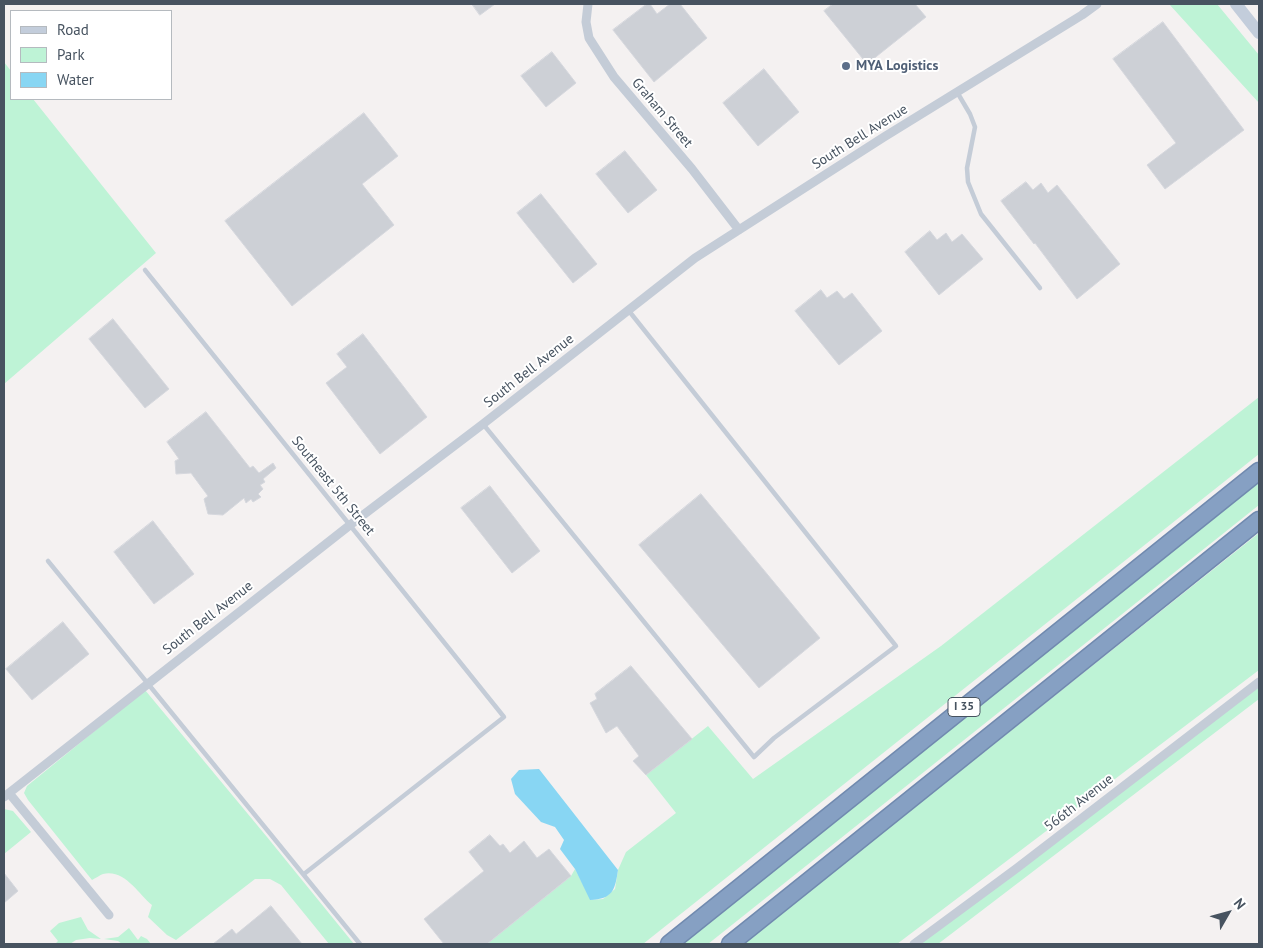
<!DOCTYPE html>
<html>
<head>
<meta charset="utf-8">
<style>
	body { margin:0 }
	#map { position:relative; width:1263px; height:948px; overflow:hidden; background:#f4f1f1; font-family:"PT Sans",sans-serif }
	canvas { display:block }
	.frame { position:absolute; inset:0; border:5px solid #475360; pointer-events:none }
	.legend { position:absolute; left:10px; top:10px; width:162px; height:90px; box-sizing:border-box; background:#fff; border:1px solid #b5babf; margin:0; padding:6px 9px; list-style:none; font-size:15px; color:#475360 }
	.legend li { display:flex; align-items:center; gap:10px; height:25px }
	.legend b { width:25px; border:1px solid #b5babf }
	.north { position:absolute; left:1203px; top:888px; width:50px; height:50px; -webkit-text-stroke:4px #fff; paint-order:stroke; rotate:52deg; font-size:14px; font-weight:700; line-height:20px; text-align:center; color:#475360 }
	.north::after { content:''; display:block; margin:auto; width:18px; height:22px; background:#475360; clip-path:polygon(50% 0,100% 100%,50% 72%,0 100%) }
</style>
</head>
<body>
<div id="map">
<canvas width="1263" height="948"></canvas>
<div class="frame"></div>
<ul class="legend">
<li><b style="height:6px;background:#c3cddb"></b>Road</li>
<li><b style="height:14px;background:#bef3d6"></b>Park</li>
<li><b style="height:14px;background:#88d6f3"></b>Water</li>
</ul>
<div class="north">N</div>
</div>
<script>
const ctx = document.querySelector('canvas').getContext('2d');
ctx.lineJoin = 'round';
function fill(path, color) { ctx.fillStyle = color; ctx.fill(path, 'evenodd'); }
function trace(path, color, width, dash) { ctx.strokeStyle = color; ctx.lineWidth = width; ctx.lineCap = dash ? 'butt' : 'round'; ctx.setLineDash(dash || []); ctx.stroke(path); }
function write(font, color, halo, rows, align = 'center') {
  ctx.font = font + ' "PT Sans",sans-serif'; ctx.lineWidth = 4; ctx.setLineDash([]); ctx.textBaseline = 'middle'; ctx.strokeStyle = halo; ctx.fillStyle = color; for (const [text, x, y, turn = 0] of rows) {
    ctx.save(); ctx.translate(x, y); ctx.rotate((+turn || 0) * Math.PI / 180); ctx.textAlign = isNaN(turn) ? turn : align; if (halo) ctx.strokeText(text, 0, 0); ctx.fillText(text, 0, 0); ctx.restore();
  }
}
fill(new Path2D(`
	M1169,4H1217L1259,55V103Z
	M4,62L11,71V99H33L156,253L4,384Z
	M1259,397V454L643,944H487L571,876L575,869L591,900L603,899L615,889L618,870L626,852L676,813L646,775L708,726L753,779L941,646Z
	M1259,482V505L708,944H678Z
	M1259,533V670L897,944H743Z
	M1259,686V699L938,944H919Z
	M145,690L267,837L354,944H329L281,885L270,879H255L176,940L167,935L148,917L152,905C138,894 125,869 103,874C100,875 96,878 92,880L28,800L24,793L27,786Z
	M4,809L13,811L31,832L4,854Z
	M81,917L88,930L101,939L90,938L76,940L70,944H55L58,941L50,931L59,923Z
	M129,928L138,940L141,936L147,939L151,944H122L118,941L104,939L118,937Z`), '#bef3d6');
fill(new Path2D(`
	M539,769L618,870C615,890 613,899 590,900L575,869L560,849L564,840L555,827L541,822L515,794L511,779L519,770Z`), '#88d6f3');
const building = new Path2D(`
	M472,4H495L480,15Z
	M647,4H650L657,14L670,4H680L707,38L654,82L613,30Z
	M833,4H915L926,17L867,64L824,11Z
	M1163,22L1244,130L1165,189L1147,165L1176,143L1113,59Z
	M552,52L576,83L546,107L521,76Z
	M764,69L799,112L758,146L723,103Z
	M364,113L398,156L362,184L394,225L292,306L225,221Z
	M625,151L657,190L628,213L596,174Z
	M1026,182L1033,190L1041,183L1048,193L1057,185L1120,264L1077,299L1035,243L1034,244L1001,201Z
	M541,194L597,264L573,283L517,213Z
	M930,231L937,240L946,233L952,242L962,234L983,259L939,295L905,252Z
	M821,290L827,298L837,291L844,299L852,293L882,331L839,365L795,311Z
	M113,319L169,389L145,408L89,339Z
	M363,334L427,417L380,454L326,383L347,367L337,354Z
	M206,412L250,468L253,466L259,473L273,463L276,468L263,479L265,482L260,485L263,489L258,494L261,497L253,502L251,499L246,503L244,498L223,515L208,514L204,499L208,496L191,473L176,474L175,461L179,459L167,442Z
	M490,486L540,551L512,573L461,508Z
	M701,494L820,638L759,688L639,545Z
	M153,521L194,574L154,604L114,552Z
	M63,622L89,654L32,700L6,669Z
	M631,666L692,739L646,775L633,761L639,756L617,726L606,733L590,703L597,699L595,694Z
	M490,835L500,846L503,844L510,853L524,841L537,858L549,849L571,876L487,944H444L424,919L484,871L469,852Z
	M4,873L18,891L4,903Z
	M271,906L302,944H213L232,929L236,934Z`);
fill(building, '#cdd0d6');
trace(building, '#d5d7dd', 1);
const motorway = new Path2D(`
	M669,944L1259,471
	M730,944L1259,520`);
trace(motorway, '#718aaf', 19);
trace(new Path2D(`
	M957,92L970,114L975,127L967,168L968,182L981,214L1040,288
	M145,270L504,717L304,874
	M483,424L754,757L774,738L896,646L629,311
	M48,561L360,944`), '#c4ccd7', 4.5);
trace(new Path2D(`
	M588,4L586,22L589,38L614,77L692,169L739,230
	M9,793L109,915
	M4,797L350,525L483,424L695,258L884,137L1082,15L1097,4
	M914,944L1017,868L1259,682`), '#c4ccd7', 9);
trace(new Path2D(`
	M1236,4L1259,33`), '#c3cddb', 12);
trace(motorway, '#86a0c3', 16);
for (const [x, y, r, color] of [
	[846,66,5,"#5c6f8a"]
]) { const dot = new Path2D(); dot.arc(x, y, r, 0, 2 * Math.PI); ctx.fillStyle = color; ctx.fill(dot); trace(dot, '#fff', 2); }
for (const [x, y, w] of [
	[964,707,32]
]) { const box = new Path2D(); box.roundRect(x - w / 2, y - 9.5, w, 19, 4); ctx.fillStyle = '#fff'; ctx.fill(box); trace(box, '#475360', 1); }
write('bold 12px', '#475360', null, [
	["I 35",964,707]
]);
write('bold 14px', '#4e5e75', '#fff', [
	["MYA Logistics",856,66]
], 'left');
write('14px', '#475360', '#fff', [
	["Graham Street",662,113,50],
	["South Bell Avenue",860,137,-32],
	["South Bell Avenue",529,371,-38],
	["Southeast 5th Street",333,486,51],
	["South Bell Avenue",208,618,-38],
	["566th Avenue",1079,803,-38]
]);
</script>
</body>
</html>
